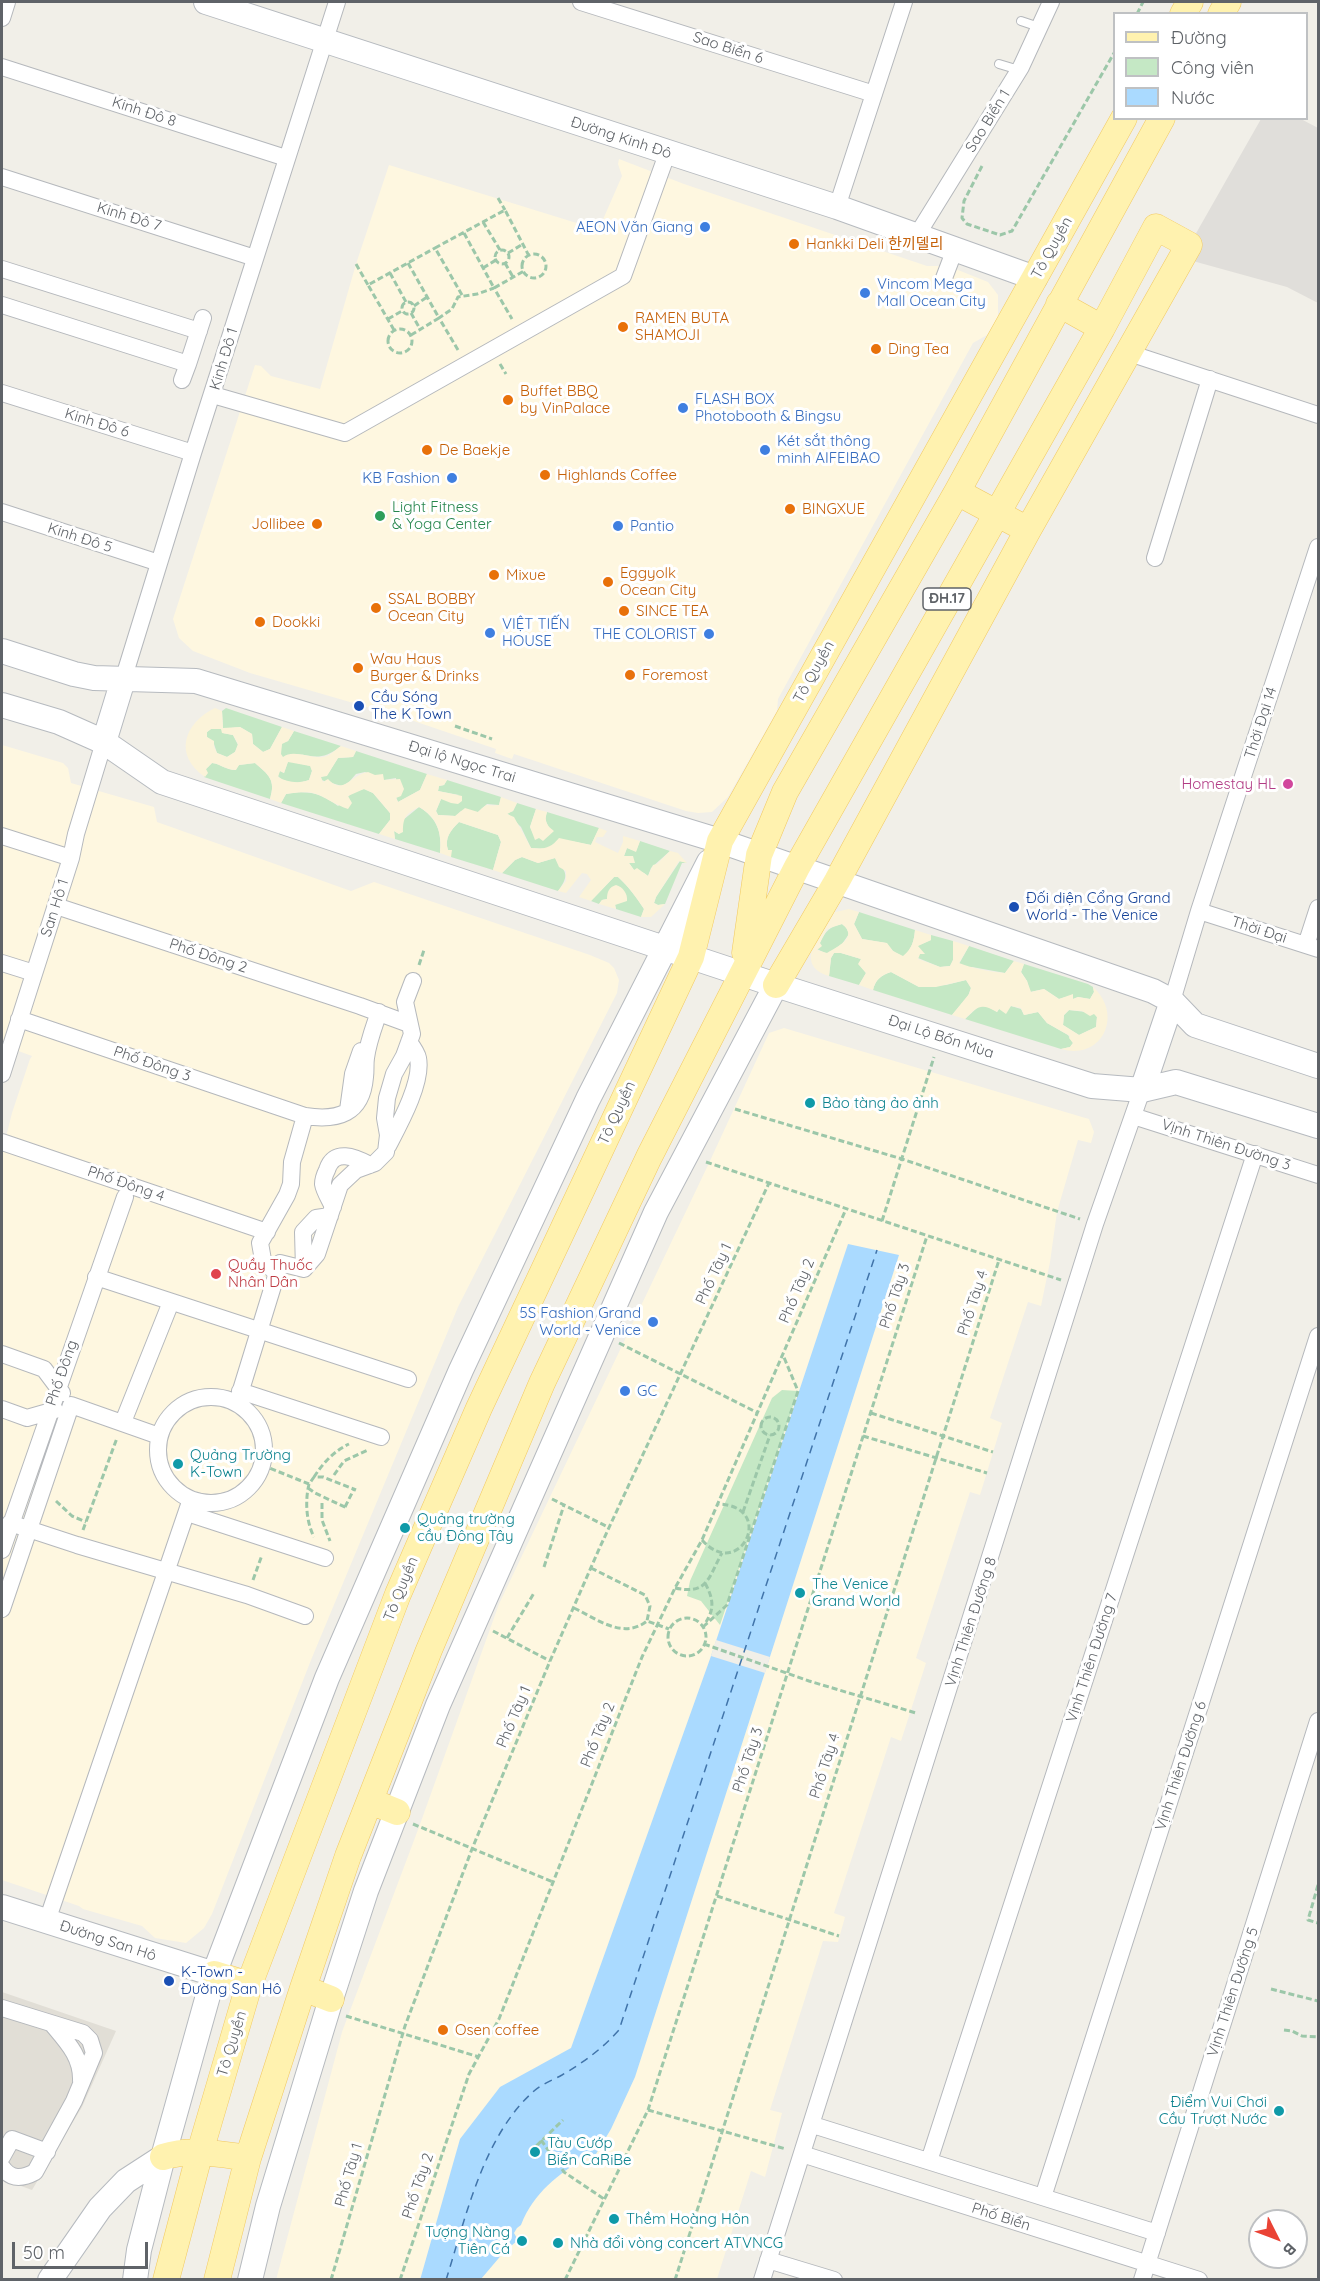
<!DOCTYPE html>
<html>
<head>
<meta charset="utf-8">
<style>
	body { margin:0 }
	#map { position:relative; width:1320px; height:2281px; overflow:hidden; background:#f1efe8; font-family:Quicksand,sans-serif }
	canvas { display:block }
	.frame { position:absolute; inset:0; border:3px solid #5f6368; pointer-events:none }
	.legend { position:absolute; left:1113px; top:12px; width:195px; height:108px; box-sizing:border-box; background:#fff; border:2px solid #bfc1c3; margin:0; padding:8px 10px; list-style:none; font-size:18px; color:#5f6368 }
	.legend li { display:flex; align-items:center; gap:12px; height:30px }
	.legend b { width:30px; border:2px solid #bfc1c3 }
	.north { position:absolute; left:1248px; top:2209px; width:60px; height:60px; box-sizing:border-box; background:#fff; border:2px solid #bfc1c3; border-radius:50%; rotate:132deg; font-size:16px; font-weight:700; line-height:24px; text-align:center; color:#5f6368 }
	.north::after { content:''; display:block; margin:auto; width:21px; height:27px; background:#ea4335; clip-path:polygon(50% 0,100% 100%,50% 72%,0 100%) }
	.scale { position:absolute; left:12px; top:2242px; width:136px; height:27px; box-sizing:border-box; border:3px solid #5f6368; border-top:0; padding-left:8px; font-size:18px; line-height:21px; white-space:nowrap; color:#5f6368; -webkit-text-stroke:4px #fff; paint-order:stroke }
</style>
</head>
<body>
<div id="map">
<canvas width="1320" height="2281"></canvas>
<div class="frame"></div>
<ul class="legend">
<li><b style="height:8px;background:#fff2af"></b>Đường</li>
<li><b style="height:16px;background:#c5e8c5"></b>Công viên</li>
<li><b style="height:16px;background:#aadaff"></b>Nước</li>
</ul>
<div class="north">B</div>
<div class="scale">50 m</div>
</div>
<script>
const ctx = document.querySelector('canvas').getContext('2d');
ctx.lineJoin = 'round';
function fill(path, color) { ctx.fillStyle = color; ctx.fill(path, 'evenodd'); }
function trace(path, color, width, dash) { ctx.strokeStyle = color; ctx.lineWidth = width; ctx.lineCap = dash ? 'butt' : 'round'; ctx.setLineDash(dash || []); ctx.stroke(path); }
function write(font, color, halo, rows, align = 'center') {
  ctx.font = font + ' Quicksand,"Noto Sans KR",sans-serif'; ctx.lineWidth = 6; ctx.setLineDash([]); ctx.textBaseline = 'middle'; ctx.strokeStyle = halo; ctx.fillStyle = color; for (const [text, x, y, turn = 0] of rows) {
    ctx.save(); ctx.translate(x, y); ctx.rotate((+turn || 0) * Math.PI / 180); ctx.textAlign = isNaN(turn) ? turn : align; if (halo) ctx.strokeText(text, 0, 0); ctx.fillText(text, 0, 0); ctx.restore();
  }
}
fill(new Path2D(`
	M619,159L684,184L927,266H948L988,282L998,295V317L987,335L973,343L778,699L777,711L728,797L712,812L698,813L686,811L514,754L512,759L495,753L496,749L405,718L250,673L193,651L179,638L173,619L255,365L261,366L271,376L320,389L356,264L389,165L596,229L601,224L622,176L618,164Z
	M2,745L63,763L68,768L71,783L154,807L157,822L351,891L374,882L590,955L609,963L614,968L619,980L617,993L458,1307L311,1660L212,1914L204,1928L186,1943L155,1938L142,1926L83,1909L79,1906L2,1880V1153L12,1113L30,1059L32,1056L2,1045Z
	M784,1028L1082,1117L1089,1119L1094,1132L1091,1143L1078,1140L1057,1212L1050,1262L1041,1306L1028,1302L990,1418L1002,1423L980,1495L970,1492L916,1658L926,1663L901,1741L891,1737L834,1913L845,1917L838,1942L823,1941L770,2110L782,2113L765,2177L751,2171L717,2279L276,2280L342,2032L419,1827L499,1604L709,1163L769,1033Z`), '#fef7e0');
fill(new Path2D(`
	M1261,119H1301L1318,128V303L1287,287L1182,258Z`), '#e0deda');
fill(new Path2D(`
	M2,1992L116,2031L82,2107L32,2190L2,2179Z`), '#e1ded6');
fill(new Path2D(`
	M226,708L282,727L270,749L263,752L253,744L252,734L240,727L223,729L222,711Z
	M211,729H222L223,733L233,735L238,745L235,752L227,757L217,753L214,744L207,737V732Z
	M294,731L341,746C314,768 307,747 283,758L280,754L282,743L288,741Z
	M356,751L427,774L420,790L398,802L396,797V778L384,780L365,772L356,774L349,782L342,786L321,780V777L327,775L338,758L353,757Z
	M288,761L311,766L312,771L309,780C299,784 284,784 277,775L280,771L284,773Z
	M212,763C221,764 226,770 235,770L239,765L255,763C269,775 276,780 270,799L204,777L206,769Z
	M447,780L501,797L499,805L487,804L478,812L461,811L456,816L438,815L436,811L441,799L459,795L438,791L439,786L444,785Z
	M364,789L373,793L390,813V820L379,834L281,803L286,794C308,790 320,793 338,806L353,792Z
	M517,803L536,809L530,827L536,839L548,826L545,819L547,812L599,828L591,845L570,841L554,845L546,849L531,848L521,827L507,813L513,811Z
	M419,807C437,818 442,832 440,853L395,839L394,831L399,834L403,820Z
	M459,822L498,835L501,842L493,870L451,857V851L448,850C444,838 451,830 459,822Z
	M640,841L670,851L651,868L648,876L644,873L634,870L624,856L627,848L636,851Z
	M522,857L538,863L555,858C566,872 570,875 558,891L502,873L515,860Z
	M680,861L687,863H682L665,904L658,905L654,903L656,897Z
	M614,877H618C629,887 636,897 644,909L641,917L616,909L615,904L607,899L602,900L599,904L591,901Z
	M859,912L915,930C914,941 912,949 903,957L893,951L886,943L862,939L854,924Z
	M842,924L846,927L849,934L842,944L827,954L817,949C823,936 826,927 842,924Z
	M931,935L953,941V960L950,966L940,967L918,958L920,953L924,954L917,946L931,940Z
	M969,946L1014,961L1005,973L972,967H967L959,964Z
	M834,953H841L861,959L859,964L866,973L859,985L829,976L831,958Z
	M1024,964L1088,984L1093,987L1094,992L1090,999L1078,997L1073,999V995L1059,999L1044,989L1030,992L1027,981L1021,972Z
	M891,972L919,987L946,985L966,980L971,988L968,996L952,1015L873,990C875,980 881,975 891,972Z
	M985,1005L997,1012L999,1009L1011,1006L1021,1009L1024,1015L1038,1012L1047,1023L1068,1035L1073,1043L1070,1047L1061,1049L965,1019L978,1007Z
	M1069,1010L1094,1013L1097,1017L1096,1027L1079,1035L1063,1025L1064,1015Z
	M782,1390L798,1391L720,1625L701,1601L687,1596L690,1581L772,1398Z`), '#c5e8c5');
fill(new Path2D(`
	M215,708L222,711L223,728L240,727L252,734L253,744L263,752L270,749L282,727L294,731L288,741L282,744L281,754L283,757C293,749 311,759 323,757C330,756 335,750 341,746L356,751L353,757L338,758L327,776L321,777L323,782L328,779C344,796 350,775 368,772L375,775L383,774L384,780L400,779L404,789L401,796L396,798L398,802L420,790L427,774L447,780L444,785L439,786L438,791L462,796V801L458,804L451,803L441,799L436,811L438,815L455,816L465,808L478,812C490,801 484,807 499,805L501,797L517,803L513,811L507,814L514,817L531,848C544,849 550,849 559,838L591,845L599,828L607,831L603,837H597L595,842L618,853L623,842V836L640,841L636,852L627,848L624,856H633L635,863H629L634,870L637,868L648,876L653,865L657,864L670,851L678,853L687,863L679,861L656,897L654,903L658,905L665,904L651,917H641L644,909C636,897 629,887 618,877H614L591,901L579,897L591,880L587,874L582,873L566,893L558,891L566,881V871L559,867L555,858L538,863L522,857L515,860L502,873L493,870L501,842L498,835L459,822C451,830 444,838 448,850H452L451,857L440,853C442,833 438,818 419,807C405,814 403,818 403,832L399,834L394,831L395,839L379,834L390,820V813L373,793L364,789L348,796L352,803L348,809C318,798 323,788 286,794L281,803L270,799C276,780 269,775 255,763L239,765L236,770C226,770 221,764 212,763L206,769L208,773L205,777C173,755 184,723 215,708ZM211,729H221L222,733L233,735L238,744L235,752L227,757L217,753L214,747V741L207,737V732ZM288,762L310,766L312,771L309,780C298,784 287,782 278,777L280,771L284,773Z
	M536,809L547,812C544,821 547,826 554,831L543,841L539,838L535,840L530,827Z
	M616,885C623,887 628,894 627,901L615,905L616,909L599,904L602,900L607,899C607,892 609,887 616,885Z
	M849,909L859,912L854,924L862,939L887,943L893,951L903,956C912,949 914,941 915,930L931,935V940L918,946L925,954H920L918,959L940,967L950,966L953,960V941L969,946L959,963C971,968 990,972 1005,973L1014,961L1024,964L1021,972L1027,981L1031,992L1044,989L1059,999L1073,994V999L1078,997L1090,999L1094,992L1093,987C1124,1015 1102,1061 1061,1049L1070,1047L1073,1043L1069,1038L1070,1036L1047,1023L1038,1012L1024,1015L1021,1008L1011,1006L1006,1014L999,1009L997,1012C981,1003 978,1006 965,1019L952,1015L969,994L971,988L966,980L936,987H919L891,972C881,975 875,980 873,990L859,985L866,973L858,964L861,959L841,953H834L831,958L829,976C793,965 820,934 831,913ZM842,924C859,937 837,947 827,953L817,950L822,946L820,943L827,929ZM1069,1010L1082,1011L1090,1016L1094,1014L1097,1017L1096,1027L1079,1035L1063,1025L1064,1015Z`), '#fbf3d9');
fill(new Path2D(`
	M848,1244L899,1255L635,2077L611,2129L593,2159L587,2156C558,2175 534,2192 521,2225L517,2228L514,2233L518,2240L504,2252L481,2279L420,2280L460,2139L500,2087L571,2048L711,1656Z`), '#aadaff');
fill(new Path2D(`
	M716,1640L770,1657L765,1673L711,1656Z`), '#f1efe8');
trace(new Path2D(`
	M446,2280C466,2217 483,2136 534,2091C542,2084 553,2080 562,2075C584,2062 602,2049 619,2030L877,1250`), '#4174aa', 1.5, [8, 6]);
const lane = new Path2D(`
	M1021,21L1039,27
	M999,64L1019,70`);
const street = new Path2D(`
	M581,2L874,94
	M2,18L7,2
	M2,67L286,158
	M2,177L255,258
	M837,207L904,2
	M917,235L1021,67L1051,2
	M2,269L199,331
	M944,278L955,249
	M2,305L188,364L203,318
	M1129,353L1318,415
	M182,380L188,364
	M2,393L193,453
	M213,395L345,433L623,276L667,154
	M2,512L159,563
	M1155,558L1210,379
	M123,680L193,453L337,2
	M2,836L71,858
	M56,906L360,1006L409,1024
	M1199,911L1318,949
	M1306,945L1318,908
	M2,963L34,973
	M1172,1001L1199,911L1318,547
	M19,1019L305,1116
	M2,1074L71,858L76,834L104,742
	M348,1110L353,1074L361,1051
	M1133,1116L1318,1175
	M2,1142L267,1232
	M388,1146C399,1125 423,1082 418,1058C417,1053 412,1046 409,1042
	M333,1207C330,1200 324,1191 323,1184C323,1181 325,1174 327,1170C334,1148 355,1157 370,1165
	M304,1269L303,1232L316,1218L330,1216
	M277,1274L263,1260L260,1243L287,1195L291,1184L292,1162L305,1116C338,1121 362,1114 365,1077C366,1070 365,1064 366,1058C368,1042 374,1027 379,1012
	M96,1277L408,1379
	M2,1354L44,1369L62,1393
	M240,1391L381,1437
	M158 1450a53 53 0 1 1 106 0a53 53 0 1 1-106 0Z
	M237,1403L280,1263L304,1269L317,1254L340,1185L356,1170L375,1163L386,1152L388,1135L385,1118L387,1098L394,1074L404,1056L412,1034L405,1002L413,981
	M2,1409L27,1418L55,1410
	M123,1422L171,1302
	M187,1513L325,1558
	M10,1523L77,1545L247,1595L305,1616
	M2,1550L125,1197
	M2,1609L71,1405L159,1436
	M47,1921L191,1499
	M2,2008L83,2033L90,2040L94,2053L74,2101L35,2172C22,2179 11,2180 2,2167
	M52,2024C67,2042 82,2057 81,2081
	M813,2125L1157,2233
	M802,2154L1199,2280
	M2,2157L12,2139L47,2152
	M929,2161L1255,1154
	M1043,2197L1318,1336
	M768,2260L834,2280
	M762,2280L1095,1224L1142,1090
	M1142,2280L1318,1721`);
const secondary = new Path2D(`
	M206,2L837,207L1035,278
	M2,651L74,674L94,678L196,681L720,841L1153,991L1172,1001L1195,1025L1318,1066
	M2,705L59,722L104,742L162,782L776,985L1092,1086L1142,1090L1176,1082L1318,1126
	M104,742L123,680
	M1142,1090L1172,1001
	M2,1907L214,1974
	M50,2280L100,2208L126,2181L163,2157
	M135,2280L139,2250L163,2157L214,1974L327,1678L461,1370L588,1099L709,862
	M250,2280L268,2206L331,1999L366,1891L438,1705L656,1212L776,985`);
const primary = new Path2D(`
	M1183,14L1190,2
	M1221,14L1228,2
	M1059,304L1102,328
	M957,492L1028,530
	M745,953L759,855L785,792L957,492L1162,118
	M370,1801L397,1812
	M214,1974L249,1985
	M303,1988L331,1999
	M163,2157C192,2148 219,2154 248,2158
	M166,2280L200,2152L249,1985L398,1594L479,1408L691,957L720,841L1124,118
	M217,2280L248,2158L303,1988L348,1856L429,1650L542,1383L649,1157L797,867L1102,328L1156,227L1189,245L1028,530L837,881L776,985`);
trace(lane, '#b5b8bc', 10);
trace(street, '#b5b8bc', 18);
trace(secondary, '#b6babf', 26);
trace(primary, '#f2c960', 27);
trace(new Path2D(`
	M1137,14L1143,2
	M982,166L964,201L962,218L967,224L1000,235L1012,231L1114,53
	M498,198L505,210
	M483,222L500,250
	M464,233L494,288L524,271
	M495 257a7 7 0 1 1 14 0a7 7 0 1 1-14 0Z
	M508,253L523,244
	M522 266a12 12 0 1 1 24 0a12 12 0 1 1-24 0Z
	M408,263L439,318L411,335
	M505,263L513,277
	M356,264L368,285
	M483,268L496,260
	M390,273L406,302
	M462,295L435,248L505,210L529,256
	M402 308a6 6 0 1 1 12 0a6 6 0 1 1-12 0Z
	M414,306L427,297
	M411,313L420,329
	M388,319L402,311
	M388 341a12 12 0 1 1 24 0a12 12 0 1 1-24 0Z
	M394,330L368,285L435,248
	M458,350L439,318L452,309L458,297L477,294L494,288L512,319
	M500,364L506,374
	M455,726L492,739
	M419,965L424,950
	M735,1109L902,1159L1080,1219
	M706,1162L1061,1280
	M882,1221L934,1057
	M619,1343L758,1413
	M871,1413L993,1452
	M761 1426a9 9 0 1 1 18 0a9 9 0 1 1-18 0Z
	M863,1436L987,1473
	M262,1465L309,1484L314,1477H323L356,1490
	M334,1475L344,1461L368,1450
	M314,1477C323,1463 334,1451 349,1444
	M309,1484C305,1501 306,1521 314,1537
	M308,1488L315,1493L347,1508
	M552,1499L610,1528
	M56,1501L72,1516L86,1522
	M322,1503V1520L330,1541
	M345,1507L354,1489
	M743,1512L770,1435
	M83,1530L117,1438
	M702,1540C740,1583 778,1505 717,1504
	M544,1567L564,1505
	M591,1568L645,1595L650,1606L647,1621
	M253,1580L262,1555
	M705,1583C713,1598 715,1608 706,1622
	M675,1588C708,1595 708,1578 722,1553
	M574,1608C597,1619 623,1640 647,1621L669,1629
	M668 1637a19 19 0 1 1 38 0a19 19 0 1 1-38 0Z
	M703,1627L727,1605L798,1391L783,1355
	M493,1631L550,1661
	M507,1638L534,1593
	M704,1644L809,1681L916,1713
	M413,1824L553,1882
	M1318,1885L1308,1920L1318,1923
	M717,1896L839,1936
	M1271,1989L1318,2001
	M346,2016L479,2057
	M1284,2030L1292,2031L1302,2036L1318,2037
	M648,2110L786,2149
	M541,2140L564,2172L604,2199
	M530,2152L563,2120
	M331,2280L405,2026L472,1849L550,1661L600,1547L769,1183
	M400,2280L469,2074L499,2019L642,1657L675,1588L702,1540L846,1209
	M565,2280L648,2110L927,1236
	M675,2280L999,1260`), '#9cc7a9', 3, [6, 3]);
trace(lane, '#fff', 8);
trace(street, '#fff', 16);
trace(secondary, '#fff', 24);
trace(primary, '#fff2af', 26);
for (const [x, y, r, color] of [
	[705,227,6,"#3f7fe0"],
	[794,244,6,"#e8710a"],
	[865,293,6,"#3f7fe0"],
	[623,327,6,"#e8710a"],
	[876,349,6,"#e8710a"],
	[508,400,6,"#e8710a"],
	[683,408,6,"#3f7fe0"],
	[427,450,6,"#e8710a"],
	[765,450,6,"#3f7fe0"],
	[545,475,6,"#e8710a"],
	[452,478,6,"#3f7fe0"],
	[790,509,6,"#e8710a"],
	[380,516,6,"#2e9e5b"],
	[317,524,6,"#e8710a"],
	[618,526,6,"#3f7fe0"],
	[494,575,6,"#e8710a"],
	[608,582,6,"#e8710a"],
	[376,608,6,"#e8710a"],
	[624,611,6,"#e8710a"],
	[260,622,6,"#e8710a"],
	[490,633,6,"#3f7fe0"],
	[709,634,6,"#3f7fe0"],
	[358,668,6,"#e8710a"],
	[630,675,6,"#e8710a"],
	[359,706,6,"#1a4fb4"],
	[1288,784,6,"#d1479c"],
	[1014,907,6,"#1a4fb4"],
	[810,1103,6,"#0f9aa8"],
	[216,1274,6,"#e0444e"],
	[653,1322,6,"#3f7fe0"],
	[625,1391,6,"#3f7fe0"],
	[178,1464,6,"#0f9aa8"],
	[405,1528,6,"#0f9aa8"],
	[800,1593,6,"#0f9aa8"],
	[169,1981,6,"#1a4fb4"],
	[443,2030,6,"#e8710a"],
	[1279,2111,6,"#0f9aa8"],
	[535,2152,6,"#0f9aa8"],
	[614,2219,6,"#0f9aa8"],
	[522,2241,6,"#0f9aa8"],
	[558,2243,6,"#0f9aa8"]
]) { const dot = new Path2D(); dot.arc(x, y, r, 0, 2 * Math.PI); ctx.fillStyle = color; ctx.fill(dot); trace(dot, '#fff', 2); }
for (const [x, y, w] of [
	[947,599,48]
]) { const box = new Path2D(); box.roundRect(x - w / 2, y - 11, w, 22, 4.5); ctx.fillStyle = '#fff'; ctx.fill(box); trace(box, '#5f6368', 1.5); }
write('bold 14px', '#5f6368', null, [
	["ĐH.17",947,599]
]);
write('15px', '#5f6368', '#fff', [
	["Sao Biển 6",728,48,18],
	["Kinh Đô 8",144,112,18],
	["Sao Biển 1",988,121,-58],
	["Đường Kinh Đô",621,138,18],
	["Kinh Đô 7",129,217,17],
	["Tô Quyền",1052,248,-61],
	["Kinh Đô 1",224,359,-73],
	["Kinh Đô 6",97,423,17],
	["Kinh Đô 5",80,538,18],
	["Tô Quyền",814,672,-61],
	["Thời Đại 14",1261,723,-72],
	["Đại lộ Ngọc Trai",462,762,17],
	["San Hô 1",55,908,-72],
	["Thời Đại",1259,930,18],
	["Phố Đông 2",208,956,18],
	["Đại Lộ Bốn Mùa",941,1037,18],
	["Phố Đông 3",152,1064,19],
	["Tô Quyền",617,1113,-65],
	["Vịnh Thiên Đường 3",1226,1145,18],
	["Phố Đông 4",126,1184,19],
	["Phố Tây 1",714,1274,-65],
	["Phố Tây 2",797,1291,-67],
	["Phố Tây 3",895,1296,-72],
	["Phố Tây 4",973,1303,-72],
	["Phố Đông",62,1373,-71],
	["Tô Quyền",401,1589,-68],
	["Vịnh Thiên Đường 8",971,1622,-72],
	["Vịnh Thiên Đường 7",1092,1658,-72],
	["Phố Tây 1",514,1717,-67],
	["Phố Tây 2",598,1735,-68],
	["Phố Tây 3",748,1760,-72],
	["Phố Tây 4",825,1766,-72],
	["Vịnh Thiên Đường 6",1181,1766,-72],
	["Đường San Hô",108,1941,18],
	["Vịnh Thiên Đường 5",1233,1992,-72],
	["Tô Quyền",232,2044,-73],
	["Phố Tây 1",349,2175,-74],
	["Phố Tây 2",418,2186,-71],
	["Phố Biển",1001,2217,18]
]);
write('15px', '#366cbe', '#fff', [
	["AEON Văn Giang",693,227,"right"],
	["Vincom Mega",877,284],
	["Mall Ocean City",877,301],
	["FLASH BOX",695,399],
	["Photobooth & Bingsu",695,416],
	["Két sắt thông",777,441],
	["minh AIFEIBAO",777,458],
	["KB Fashion",440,478,"right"],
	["Pantio",630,526],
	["VIỆT TIẾN",502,624],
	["HOUSE",502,641],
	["THE COLORIST",697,634,"right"],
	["5S Fashion Grand",641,1313,"right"],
	["World - Venice",641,1330,"right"],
	["GC",637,1391]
], 'left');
write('15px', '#c56008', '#fff', [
	["Hankki Deli 한끼델리",806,244],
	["RAMEN BUTA",635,318],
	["SHAMOJI",635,335],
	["Ding Tea",888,349],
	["Buffet BBQ",520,391],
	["by VinPalace",520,408],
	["De Baekje",439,450],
	["Highlands Coffee",557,475],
	["BINGXUE",802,509],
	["Jollibee",305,524,"right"],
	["Eggyolk",620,573],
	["Ocean City",620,590],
	["Mixue",506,575],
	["SSAL BOBBY",388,599],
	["Ocean City",388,616],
	["SINCE TEA",636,611],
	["Dookki",272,622],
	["Wau Haus",370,659],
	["Burger & Drinks",370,676],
	["Foremost",642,675],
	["Osen coffee",455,2030]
], 'left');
write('15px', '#27864d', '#fff', [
	["Light Fitness",392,507],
	["& Yoga Center",392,524]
], 'left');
write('15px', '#164399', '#fff', [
	["Cầu Sóng",371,697],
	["The K Town",371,714],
	["Đối diện Cổng Grand",1026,898],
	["World - The Venice",1026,915],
	["K-Town -",181,1972],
	["Đường San Hô",181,1989]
], 'left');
write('15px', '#b23c85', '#fff', [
	["Homestay HL",1276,784]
], 'right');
write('15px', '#0d838f', '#fff', [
	["Bảo tàng ảo ảnh",822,1103],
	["Quảng Trường",190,1455],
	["K-Town",190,1472],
	["Quảng trường",417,1519],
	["cầu Đông Tây",417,1536],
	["The Venice",812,1584],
	["Grand World",812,1601],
	["Điểm Vui Chơi",1267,2102,"right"],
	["Cầu Trượt Nước",1267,2119,"right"],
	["Tàu Cướp",547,2143],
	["Biển CaRiBe",547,2160],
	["Thềm Hoàng Hôn",626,2219],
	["Tượng Nàng",510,2232,"right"],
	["Tiên Cá",510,2249,"right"],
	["Nhà đổi vòng concert ATVNCG",570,2243]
], 'left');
write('15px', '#be3a42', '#fff', [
	["Quầy Thuốc",228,1265],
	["Nhân Dân",228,1282]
], 'left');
</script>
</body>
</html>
